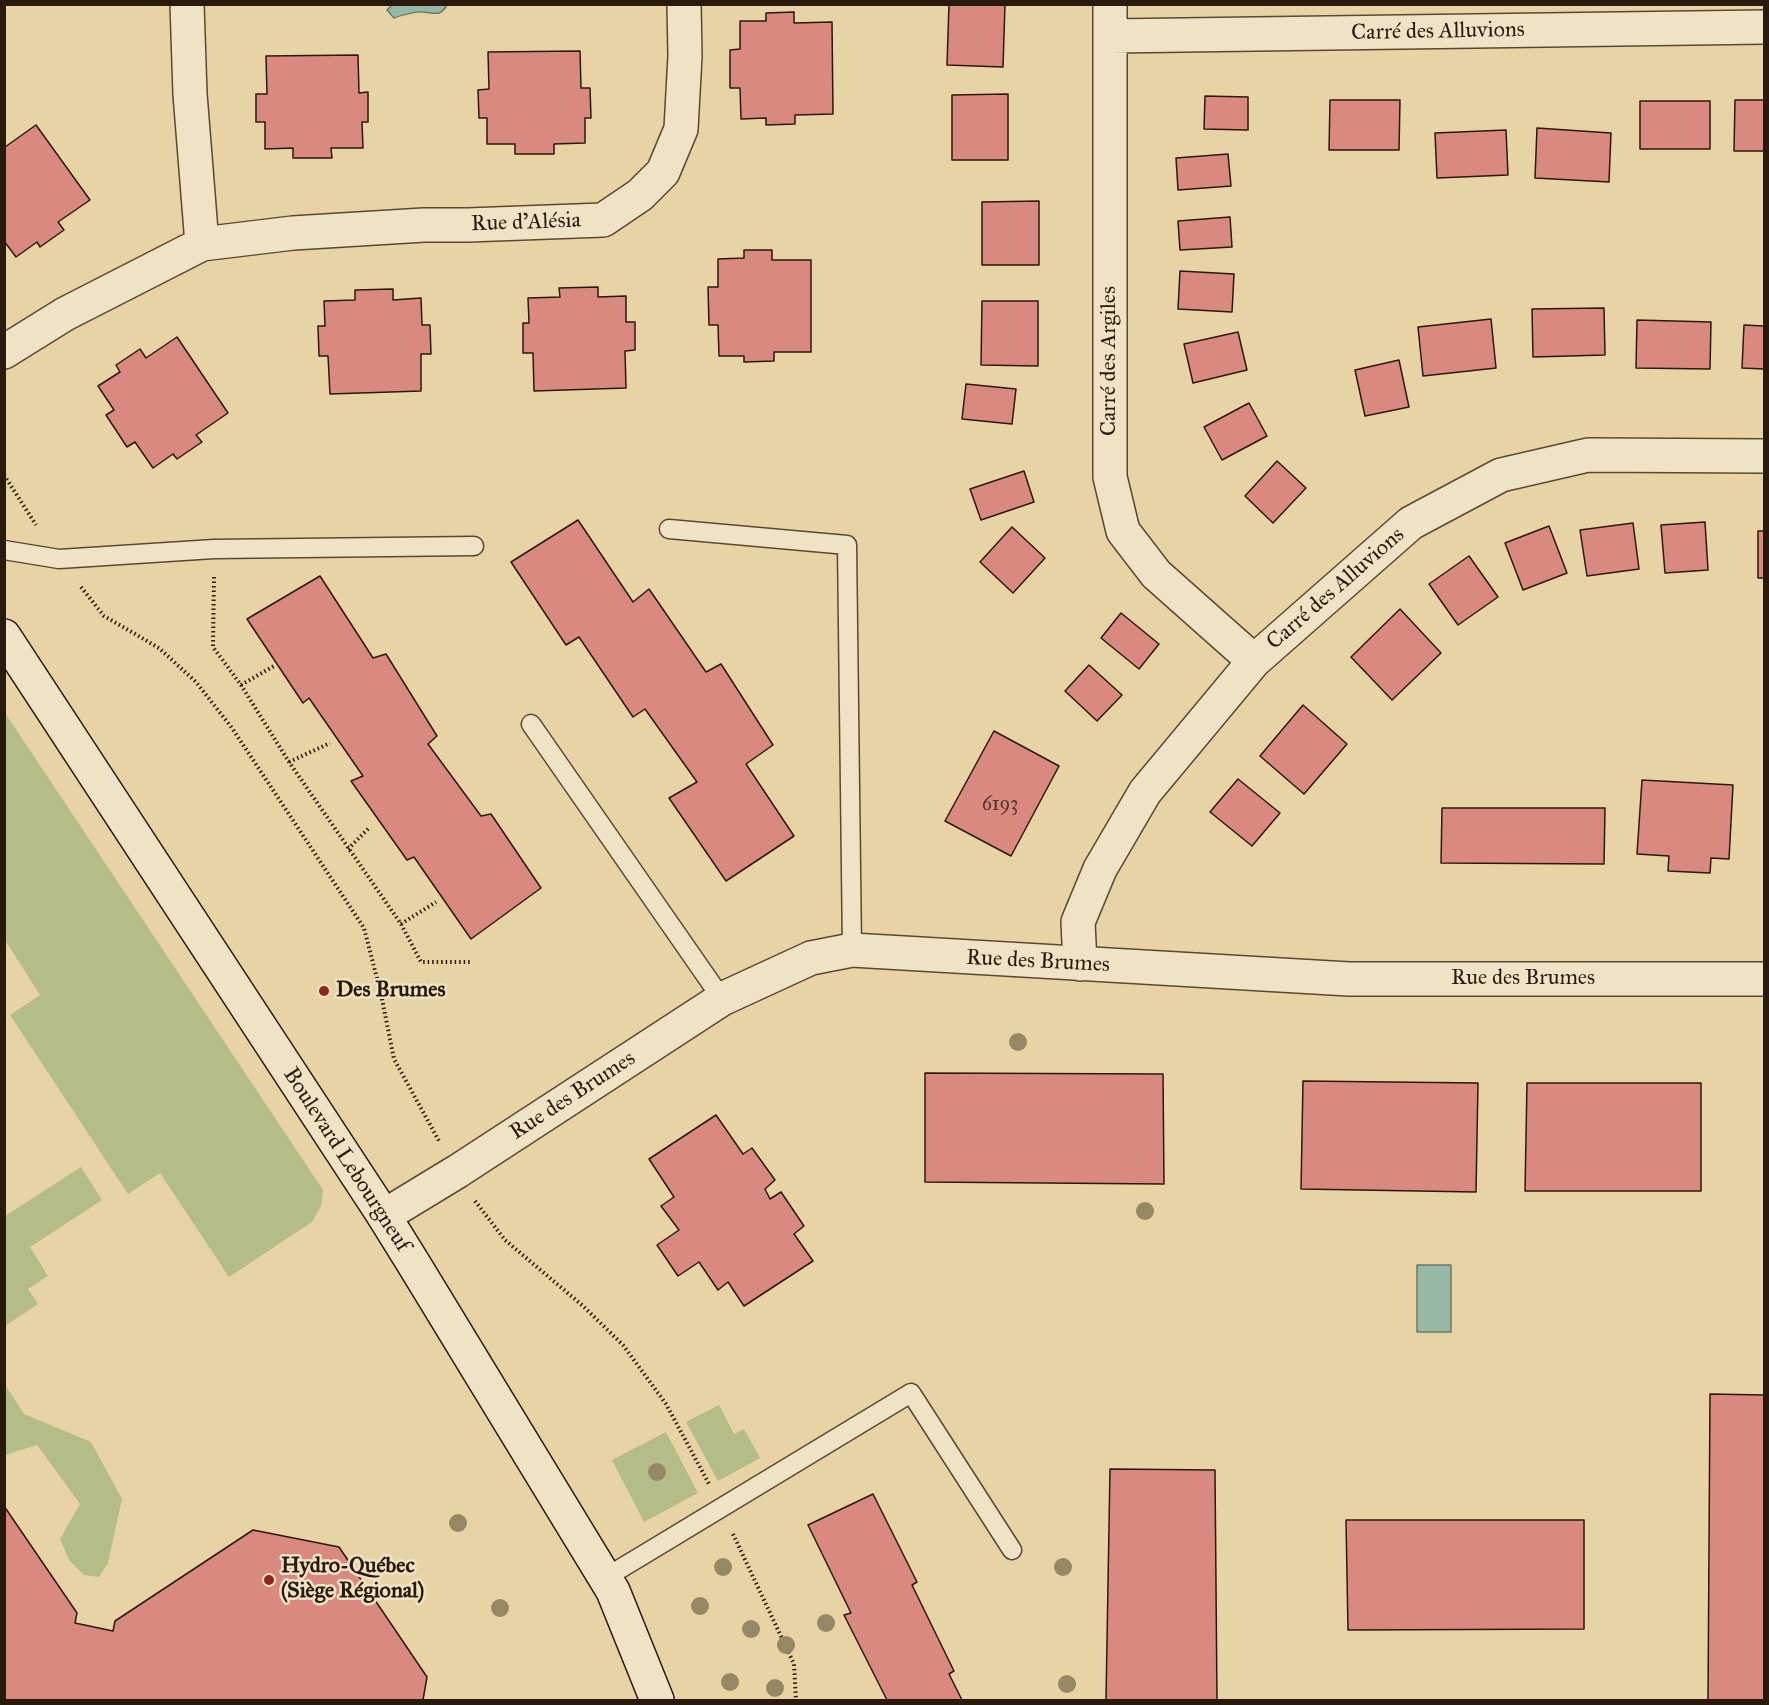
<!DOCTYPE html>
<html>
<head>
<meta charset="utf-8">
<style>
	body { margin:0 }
	#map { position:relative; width:1769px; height:1705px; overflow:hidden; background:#e8d3a4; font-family:"IM FELL Great Primer",serif }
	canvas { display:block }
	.frame { position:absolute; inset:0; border:6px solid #2a1a0d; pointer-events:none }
</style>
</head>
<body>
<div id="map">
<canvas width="1769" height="1705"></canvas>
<div class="frame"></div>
</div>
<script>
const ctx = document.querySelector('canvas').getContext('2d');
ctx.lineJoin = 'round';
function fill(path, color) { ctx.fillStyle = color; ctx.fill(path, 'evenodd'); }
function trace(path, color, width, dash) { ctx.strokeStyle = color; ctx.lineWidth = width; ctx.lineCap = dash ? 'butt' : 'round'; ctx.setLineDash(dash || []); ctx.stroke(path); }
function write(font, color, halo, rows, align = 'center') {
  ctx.font = font + ' "IM FELL Great Primer",serif'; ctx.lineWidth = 5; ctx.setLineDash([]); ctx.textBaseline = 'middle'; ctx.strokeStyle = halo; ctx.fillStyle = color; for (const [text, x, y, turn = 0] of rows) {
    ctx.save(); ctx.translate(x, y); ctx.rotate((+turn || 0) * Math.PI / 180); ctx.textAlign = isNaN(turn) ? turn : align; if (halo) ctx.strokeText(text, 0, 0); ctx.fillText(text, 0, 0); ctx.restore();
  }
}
fill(new Path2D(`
	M5,713L323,1190L321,1206L312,1222L229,1277L160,1173L128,1194L10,1015L40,995L5,940Z
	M81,1167L102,1200L30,1247L48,1276L28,1289L38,1304L5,1326V1216Z
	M4,1383L24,1414L91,1442L122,1499L108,1563L99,1577L84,1575L69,1560L60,1539L80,1504L37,1445L5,1455Z
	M719,1405L734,1434L744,1429L760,1458L718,1481L686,1422Z
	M666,1432L698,1493L644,1522L612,1460Z`), '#b4bd87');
const water = new Path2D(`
	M392,5V4L447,5C440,17 435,13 422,12C417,11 399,16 394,18L387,10Z
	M1417,1265H1451V1332H1417Z`);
fill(water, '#97b8a7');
trace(water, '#6b7969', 1.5);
const building = new Path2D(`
	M949,4H1005L1003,67L947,65Z
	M794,12V23L832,22L833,114L795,115V124L766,125V118L741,119L740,88H730V50L740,49V21H766V13Z
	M580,51L581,88H590L591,118H585V143L554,144V154H515V144H487V118H479L478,90L489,89L488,52Z
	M358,55L359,93L368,92V122H362L363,148H331L332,158H293V148L265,149V122H256V94H267L266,56Z
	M1008,94V160H952V95Z
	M1205,96L1248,97V130L1204,129Z
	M1330,100H1400L1399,150H1329Z
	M1735,100H1764V151H1734Z
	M1640,101H1710V149H1640Z
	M36,125L90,200L58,222L64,230L40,247L37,242L16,257L4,241V146L5,147Z
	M1537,128L1611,133L1609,182L1535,178Z
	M1506,130L1508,175L1437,178L1435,133Z
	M1228,154L1231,186L1178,190L1176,158Z
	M1039,201V265H982V202Z
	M1230,217L1232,247L1180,250L1178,221Z
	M744,250H772V260H811V352H774V361L744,362V356H719L718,325H709L708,287H718V259L744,258Z
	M1180,271L1234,274L1232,312L1178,309Z
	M598,287V297L626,296V322H635V350L625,351L626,388L534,391L533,353H523V323H529L528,298L560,297L559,288Z
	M393,289V300L421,298L422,325H430L431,354H421V391L330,394L328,356H319L318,326H325L324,301L355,300V290Z
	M982,301H1038V366L981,365Z
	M1604,308L1605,355L1533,357L1532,309Z
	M1491,319L1496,368L1423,376L1418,327Z
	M1637,320L1711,322L1710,369L1636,368Z
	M1744,325L1764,326V369L1742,368Z
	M1238,332L1247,370L1193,383L1184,344Z
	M177,337L228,413L196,435L202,442L177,459L173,454L153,468L135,442L127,447L106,415L114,410L98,386L120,372L116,365L140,349L146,358Z
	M1399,360L1409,407L1365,416L1355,370Z
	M966,384L1016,389L1012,424L962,419Z
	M1249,403L1267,436L1222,460L1204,427Z
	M1277,461L1306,488L1273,523L1245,496Z
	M1024,471L1034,502L981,520L970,489Z
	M578,520L633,602L649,589L706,672L721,664L773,745L746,764L794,836L726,881L669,798L697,782L645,709L633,717L579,637L566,645L511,562Z
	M1705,522L1708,570L1665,573L1661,525Z
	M1633,523L1639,569L1587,576L1580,530Z
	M1549,526L1567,573L1523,590L1505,543Z
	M1012,527L1045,558L1013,593L980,562Z
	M1758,531H1764V578H1758Z
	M1469,556L1498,597L1458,625L1429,584Z
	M320,576L373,658L386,654L437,736L428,744L481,816L491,814L541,888L471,939L414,857L407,860L351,781L363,776L309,698L303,703L247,619Z
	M1400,609L1441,653L1392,700L1351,657Z
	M1121,613L1159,644L1139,669L1101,638Z
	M1089,665L1122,695L1097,721L1065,691Z
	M1303,705L1347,744L1304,794L1260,756Z
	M994,731L1059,766L1011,856L945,821Z
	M1238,779L1280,813L1252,846L1210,812Z
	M1642,780L1733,785L1729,859L1711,858L1710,873L1668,871L1669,856L1637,854Z
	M1442,808H1605L1604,864L1441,863Z
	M925,1073L1163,1074L1164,1184L925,1182Z
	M1303,1081L1478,1083L1476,1192L1301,1189Z
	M1527,1083H1701V1191H1525Z
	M716,1115L743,1154L752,1148L775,1180L765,1189L770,1199L781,1192L804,1226L794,1234L813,1261L744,1306L728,1282L718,1290L699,1262L678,1276L657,1245L679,1230L661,1206L674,1197L649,1159Z
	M1710,1394L1764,1395V1700H1708Z
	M1110,1469L1215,1470L1217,1700H1106Z
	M873,1494L917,1582L912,1585L954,1671L949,1674L962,1700H887L844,1615L851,1613L808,1525Z
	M4,1506L77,1613L75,1623L113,1631L115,1621L253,1530L339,1547L427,1677L423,1700H4Z
	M1346,1520H1584V1629L1348,1630Z`);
fill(building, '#d98980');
trace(building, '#2a1a0d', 1.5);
const lane = new Path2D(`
	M669,529L847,545L852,950
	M4,550L59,559L214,549L474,546
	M531,724L722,999
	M605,1578L911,1393L1012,1550`);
const street = new Path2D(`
	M187,4L190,94L202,244
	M1110,4V477L1123,531L1156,574L1254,661
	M1111,36L1764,27
	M4,352L65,314L202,244L293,233L424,225H468L603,220L640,195L663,172L681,129L685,56L684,4
	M1080,964L1078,922L1100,869L1145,792L1254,661L1411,523L1501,475L1588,455L1764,456
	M384,1216L458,1171L722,999L811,958L852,950L1349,979H1764`);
const secondary = new Path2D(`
	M4,636L384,1216L415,1266L613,1591L657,1700`);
trace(lane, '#5a4833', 21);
trace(street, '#5a4833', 36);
trace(secondary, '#2a1a0d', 36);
trace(new Path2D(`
	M4,475L36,525
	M214,577L213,647L241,685L289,762L401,924L421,962H471
	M81,587L104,616L159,648L196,682L232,728L364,928L381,994L394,1059L439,1141
	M241,685L274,666
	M289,762L330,743
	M348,849L370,827
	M401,924L436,902
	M475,1201L505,1240L583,1306L623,1345L666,1404L709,1484
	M733,1534L794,1664L796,1700`), '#2a1a0d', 4, [1.5, 3]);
trace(lane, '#f0e2c4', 18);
trace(street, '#f0e2c4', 33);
trace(secondary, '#f0e2c4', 33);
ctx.fillStyle = '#968865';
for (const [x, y] of [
	[1018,1042],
	[1145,1211],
	[657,1472],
	[458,1523],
	[723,1567],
	[1063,1567],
	[700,1606],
	[500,1608],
	[826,1623],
	[751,1629],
	[786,1645],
	[730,1682],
	[1067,1684],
	[775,1688]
]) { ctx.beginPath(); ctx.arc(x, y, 9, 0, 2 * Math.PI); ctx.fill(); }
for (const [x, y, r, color] of [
	[324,991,6,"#8f2418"],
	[269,1580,6,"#8f2418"]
]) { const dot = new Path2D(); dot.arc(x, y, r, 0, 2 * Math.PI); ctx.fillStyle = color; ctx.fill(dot); trace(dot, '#f0e2c4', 2); }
write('20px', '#56362a', null, [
	["6193",1000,805]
]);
write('22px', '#2a1a0d', '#f0e2c4', [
	["Carré des Alluvions",1438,32,-1],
	["Rue d'Alésia",526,223,-2],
	["Carré des Argiles",1110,361,-90],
	["Carré des Alluvions",1336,589,-41],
	["Rue des Brumes",1038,962,3],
	["Rue des Brumes",1523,979],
	["Rue des Brumes",573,1096,-33],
	["Boulevard Lebourgneuf",346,1160,57]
]);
write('bold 22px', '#2a1a0d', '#f0e2c4', [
	["Des Brumes",336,991],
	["Hydro-Québec",281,1567],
	["(Siège Régional)",281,1592]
], 'left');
</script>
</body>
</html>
